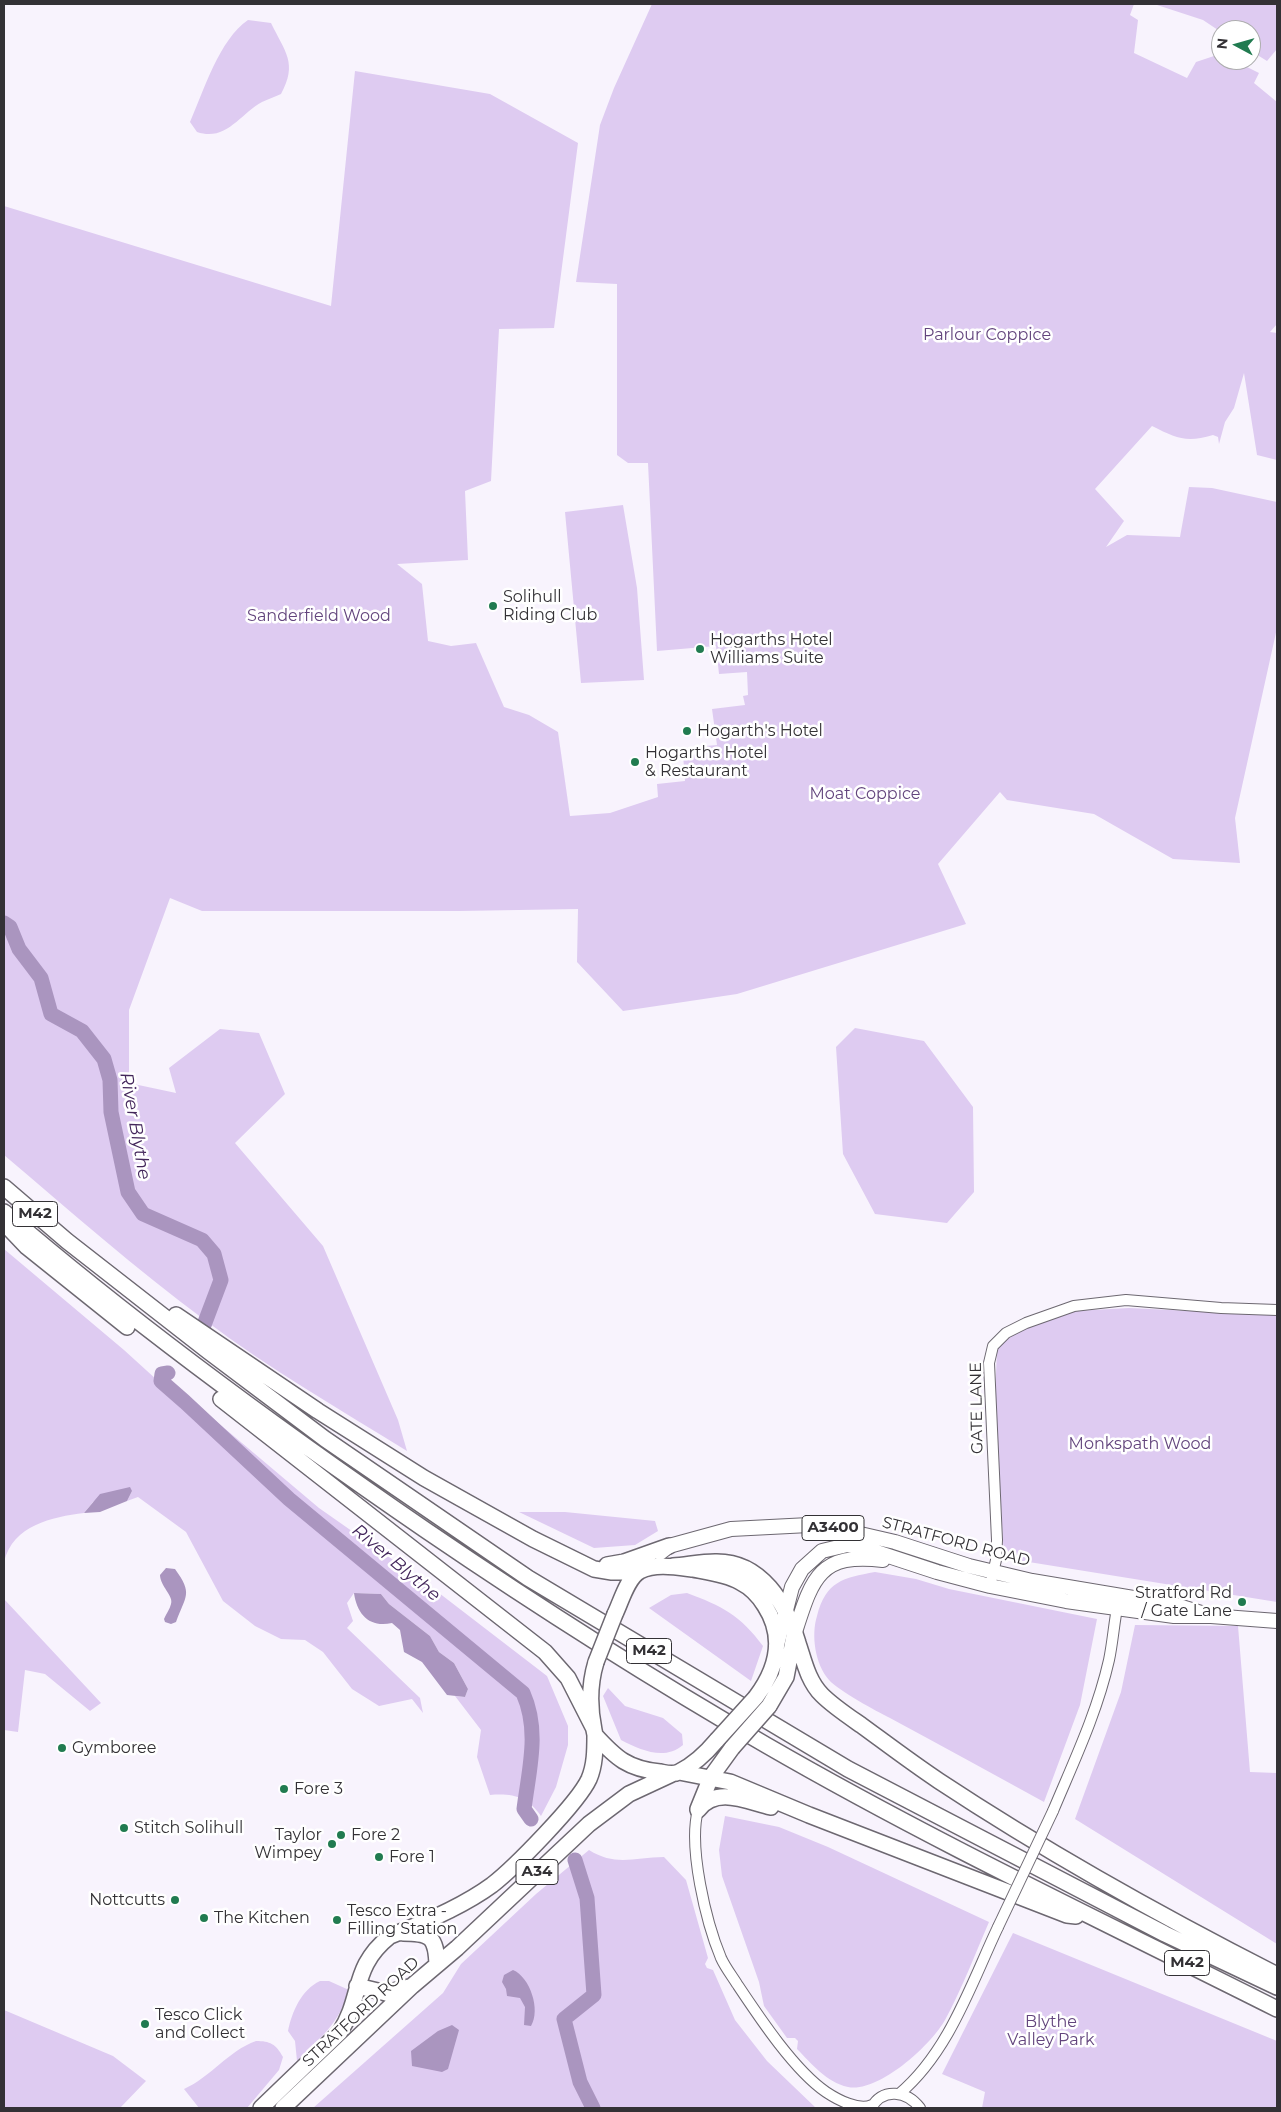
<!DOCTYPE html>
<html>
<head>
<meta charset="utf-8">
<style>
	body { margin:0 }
	#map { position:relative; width:1281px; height:2112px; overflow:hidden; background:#f8f3fd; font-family:Montserrat,sans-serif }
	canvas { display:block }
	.frame { position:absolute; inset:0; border:5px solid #333135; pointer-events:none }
	.north { position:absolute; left:1211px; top:20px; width:50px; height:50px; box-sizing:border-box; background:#fff; border:1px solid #adadae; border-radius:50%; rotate:276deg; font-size:14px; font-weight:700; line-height:20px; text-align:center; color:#333135 }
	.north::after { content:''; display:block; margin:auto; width:18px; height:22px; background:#217b50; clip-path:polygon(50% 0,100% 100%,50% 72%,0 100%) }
</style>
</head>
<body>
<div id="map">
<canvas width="1281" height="2112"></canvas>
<div class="frame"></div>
<div class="north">N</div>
</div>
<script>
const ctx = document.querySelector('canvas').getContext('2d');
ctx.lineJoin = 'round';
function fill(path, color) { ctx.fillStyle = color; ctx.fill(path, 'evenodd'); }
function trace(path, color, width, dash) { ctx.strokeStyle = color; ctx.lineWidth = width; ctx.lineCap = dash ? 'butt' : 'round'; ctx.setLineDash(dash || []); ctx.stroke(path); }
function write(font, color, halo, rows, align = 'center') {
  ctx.font = font + ' Montserrat,sans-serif'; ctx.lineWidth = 5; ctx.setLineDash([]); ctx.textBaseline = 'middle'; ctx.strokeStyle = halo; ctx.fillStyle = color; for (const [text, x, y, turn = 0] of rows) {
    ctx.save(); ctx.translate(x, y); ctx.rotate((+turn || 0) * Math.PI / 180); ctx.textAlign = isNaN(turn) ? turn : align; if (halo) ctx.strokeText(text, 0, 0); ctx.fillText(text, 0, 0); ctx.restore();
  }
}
fill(new Path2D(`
	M652,4H1134L1130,15L1138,20L1134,53L1187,78L1196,62L1220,54L1221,60H1233L1259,73L1254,83L1277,102V324L1270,332L1277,333V460L1257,455L1244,373L1234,408L1225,422L1219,444L1218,437L1213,435C1186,443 1176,438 1152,426L1095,489L1124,521L1106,547L1127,535L1180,537L1189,487L1212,488L1277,502V628L1235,818L1240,863L1173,859L1094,814L1007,800L1000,792L938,864L966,924L737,994L623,1011L577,962L578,909L459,911H202L170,898L129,1010V1083L176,1093L169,1068L220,1029L259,1033L285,1094L235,1143L323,1246L398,1420L407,1451C339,1409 270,1369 206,1321C136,1269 70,1211 4,1155V206L331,306L355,71L490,94L578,143L554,328L499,329L491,481L465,491L468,560L397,564L422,584L428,641L451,646L476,643L504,707L529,715L558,732L570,816L610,813L658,797L657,784L685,781L683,754L701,755L706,751V746L717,745L712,709L745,705L743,696L748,695L747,672L719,674L716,646L657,651L648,463H628L617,455V284L576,282L600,125L614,88Z
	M1154,4H1277V49L1267,61L1251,51V30L1221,32L1203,20Z
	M248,20L271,23C285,52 298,63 281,94C275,97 268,99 262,102C240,114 226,142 197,132L190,122C204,90 219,40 248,20Z
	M623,505L637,588L644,680L581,683L565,512Z
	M855,1028L924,1041L973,1107L974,1192L947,1223L875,1214L843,1154L836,1047Z
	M4,1249L124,1350L201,1420L210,1416L319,1508L426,1583L547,1676L568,1726V1745L556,1787L541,1816C528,1797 513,1793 490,1795L477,1757L481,1730L455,1696L465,1697L468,1689L454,1663L439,1652L430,1636L389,1604L381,1594L354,1593L347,1603L353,1621L347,1628L420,1698L423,1713L412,1699L379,1706L352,1689L323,1652L305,1640L281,1639L255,1626L223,1601L186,1532L138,1497L127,1501L132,1491L93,1502L84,1513C52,1517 13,1525 4,1562Z
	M1129,1308L1277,1315V1602L1004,1558L995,1402L997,1348L1018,1331L1074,1311Z
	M519,1512H565L655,1521L658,1531L635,1545L594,1548Z
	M875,1572L916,1579L949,1589L1097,1619L1080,1705L1044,1802C993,1774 942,1746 890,1718C876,1711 839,1691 829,1680C815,1664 811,1635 817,1616C826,1581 843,1578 875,1572Z
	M687,1593C722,1606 740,1615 763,1646L751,1681L649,1608L671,1595Z
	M4,1599L101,1703L90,1711L45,1674L25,1670L18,1732L4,1730Z
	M1135,1625L1238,1626L1250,1772L1277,1773V1944L1075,1819L1121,1692Z
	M608,1688L625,1706L663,1718L682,1734L683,1745C664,1761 641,1750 621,1740L603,1696Z
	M725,1816L779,1827L828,1847L989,1922C975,1954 962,1989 945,2020C931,2045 879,2093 848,2087C826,2082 812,2064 797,2049L798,2041L795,2038H787L764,2006L759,1982L722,1876L719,1850Z
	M589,1850C616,1867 635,1857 664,1857L686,1880L708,1958L705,1964L707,1968L713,1970L735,2020L767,2061L816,2108H313L443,1993L461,1964L536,1894Z
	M1013,1933L1277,2041V2108H982L985,2092L942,2074Z
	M320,1981H329L349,1990C339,2024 321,2037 297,2061L295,2041L288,2031C292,2012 301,1990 320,1981Z
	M4,2010L113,2056L146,2081L120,2108H4Z
	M256,2041C270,2041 276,2044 283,2057L279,2070L247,2108H199L184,2089C211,2077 228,2051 256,2041Z`), '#decbf1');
fill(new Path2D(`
	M130,1487L132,1491L127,1501L100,1512L84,1513L100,1494Z
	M166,1568L175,1569C193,1594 186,1595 176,1622L171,1624L165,1622L164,1619C166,1614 170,1609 171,1604C174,1596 160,1586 160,1575Z
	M354,1593L381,1594L389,1604L430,1636L439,1652L454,1663L468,1689L465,1697L447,1695L422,1662L404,1652L400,1630L392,1623C370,1628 357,1615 354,1593Z
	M513,1970C530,1977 541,2010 531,2026L524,2025L525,2007L520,1998L507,1996L506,1989L502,1982L504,1975Z
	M452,2025L459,2030L448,2069L442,2072L412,2066L411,2051L438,2031Z`), '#aa95bf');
trace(new Path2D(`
	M4,923L10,927L19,949L41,978L51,1014L82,1031L104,1059L110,1080L111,1112L128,1192L143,1214L202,1240L214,1254L221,1280L204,1325
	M168,1373L162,1374L161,1381L185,1402L289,1499L523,1693C540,1731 529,1769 524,1809L531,1819
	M575,1860L587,1898L594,1995L564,2019L580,2082L593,2108`), '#aa95bf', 15);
const minor = new Path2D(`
	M990,1586L996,1560L997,1540L989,1363L993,1346L1006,1333L1026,1323L1074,1306L1126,1300L1221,1308L1277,1310
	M698,1810C688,1847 706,1922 721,1958C725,1967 732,1976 737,1984C759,2017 794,2070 826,2092C838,2100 859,2111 872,2105
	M1053,1811C1074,1761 1097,1713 1109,1660C1113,1641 1114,1622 1118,1603
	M899,2094C949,2052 971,1984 998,1927
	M871,2108C883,2087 907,2091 920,2108`);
const major = new Path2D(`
	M660,1553L669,1546L731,1529L809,1525L843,1530L895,1542L969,1566L1032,1581L1175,1605L1211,1616
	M795,1632C812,1579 819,1552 883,1560
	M777,1645L792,1587L802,1569L822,1551L847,1545L861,1547L937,1572L990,1586L1066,1601L1174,1616H1211L1277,1621`);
const highway = new Path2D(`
	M4,1187L67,1241L208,1351L325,1439L528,1578L848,1769L1165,1934L1277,1987
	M4,1212C138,1327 281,1431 427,1531C537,1606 650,1678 766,1745C932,1841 1106,1923 1277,2009
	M7,1226L27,1247L127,1327
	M176,1315L318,1411L424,1478L533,1539L594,1569L612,1572H638
	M221,1399L545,1652L568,1678L593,1727
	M607,1565L624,1562L669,1546
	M673,1566C687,1565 701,1562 715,1562C762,1561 786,1604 798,1643C804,1661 808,1681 822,1695C833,1706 848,1716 861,1725C887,1744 912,1763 939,1781C1048,1853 1161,1916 1277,1975
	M615,1614C621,1602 627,1578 640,1571C654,1563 677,1567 692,1569C708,1572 726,1574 740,1582C750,1587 759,1596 765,1606C785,1637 777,1669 756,1697
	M596,1662C589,1685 589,1706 594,1730L595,1735C616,1758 628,1769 660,1772C666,1773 673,1775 679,1772C693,1765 707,1752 717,1740
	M769,1706L786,1677L794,1636
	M679,1772L730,1782L809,1815L1067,1915L1076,1916
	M698,1809L711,1777L732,1748
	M698,1810C716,1786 746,1801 771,1807
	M403,1933C431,1933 436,1937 437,1965
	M357,1986L386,1993L409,1987
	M261,2108L340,2032C363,1996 351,1967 390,1936C424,1923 462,1907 492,1885C514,1868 578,1803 589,1779C595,1765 595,1750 595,1735
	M283,2108L412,1986L457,1948L589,1824L629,1794L672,1774`);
trace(minor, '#6d6871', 12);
trace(major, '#6d6871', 16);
trace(highway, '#6d6871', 18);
trace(minor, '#fff', 10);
trace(major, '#fff', 14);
trace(highway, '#fff', 15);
const minorBridge = new Path2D(`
	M998,1927L1053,1811`);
const highwayBridge = new Path2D(`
	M596,1662L615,1614
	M717,1740L756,1697
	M732,1748L769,1706`);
trace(minorBridge, '#6d6871', 12, []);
trace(highwayBridge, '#6d6871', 18, []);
trace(minorBridge, '#fff', 10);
trace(highwayBridge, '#fff', 15);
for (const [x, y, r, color] of [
	[493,606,5,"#217b50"],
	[700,649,5,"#217b50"],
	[687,731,5,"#217b50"],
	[635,762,5,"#217b50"],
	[1242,1602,5,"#217b50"],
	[62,1748,5,"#217b50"],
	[284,1789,5,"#217b50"],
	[124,1828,5,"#217b50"],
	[341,1835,5,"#217b50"],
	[332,1844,5,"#217b50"],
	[379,1857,5,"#217b50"],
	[175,1900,5,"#217b50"],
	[204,1918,5,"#217b50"],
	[337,1920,5,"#217b50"],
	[145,2024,5,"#217b50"]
]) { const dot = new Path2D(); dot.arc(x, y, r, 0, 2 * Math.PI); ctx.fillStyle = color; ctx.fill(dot); trace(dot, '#fff', 2); }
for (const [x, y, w] of [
	[35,1214,45],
	[833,1528,62],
	[649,1651,45],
	[537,1872,42],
	[1187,1963,45]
]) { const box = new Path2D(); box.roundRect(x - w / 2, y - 12.5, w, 25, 4); ctx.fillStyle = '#fff'; ctx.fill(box); trace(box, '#333135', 1); }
write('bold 15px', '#333135', null, [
	["M42",35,1214],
	["A3400",833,1528],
	["M42",649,1651],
	["A34",537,1872],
	["M42",1187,1963]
]);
write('16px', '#63457d', '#fff', [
	["Parlour Coppice",987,335],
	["Sanderfield Wood",319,616],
	["Moat Coppice",865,794],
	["Monkspath Wood",1140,1444],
	["Blythe",1051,2022],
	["Valley Park",1051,2040]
]);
write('16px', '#333135', '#fff', [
	["Solihull",503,597],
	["Riding Club",503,615],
	["Hogarths Hotel",710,640],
	["Williams Suite",710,658],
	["Hogarth's Hotel",697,731],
	["Hogarths Hotel",645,753],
	["& Restaurant",645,771],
	["Stratford Rd",1232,1593,"right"],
	["/ Gate Lane",1232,1611,"right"],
	["Gymboree",72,1748],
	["Fore 3",294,1789],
	["Stitch Solihull",134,1828],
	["Taylor",322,1835,"right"],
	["Wimpey",322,1853,"right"],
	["Fore 2",351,1835],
	["Fore 1",389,1857],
	["Nottcutts",165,1900,"right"],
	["Tesco Extra -",347,1911],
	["Filling Station",347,1929],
	["The Kitchen",214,1918],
	["Tesco Click",155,2015],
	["and Collect",155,2033]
], 'left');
write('16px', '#333135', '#fff', [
	["GATE LANE",977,1408,-91],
	["STRATFORD ROAD",956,1542,15],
	["STRATFORD ROAD",361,2012,-43]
]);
write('italic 18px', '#43265b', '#fff', [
	["River Blythe",135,1126,80],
	["River Blythe",396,1563,40]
]);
</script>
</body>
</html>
